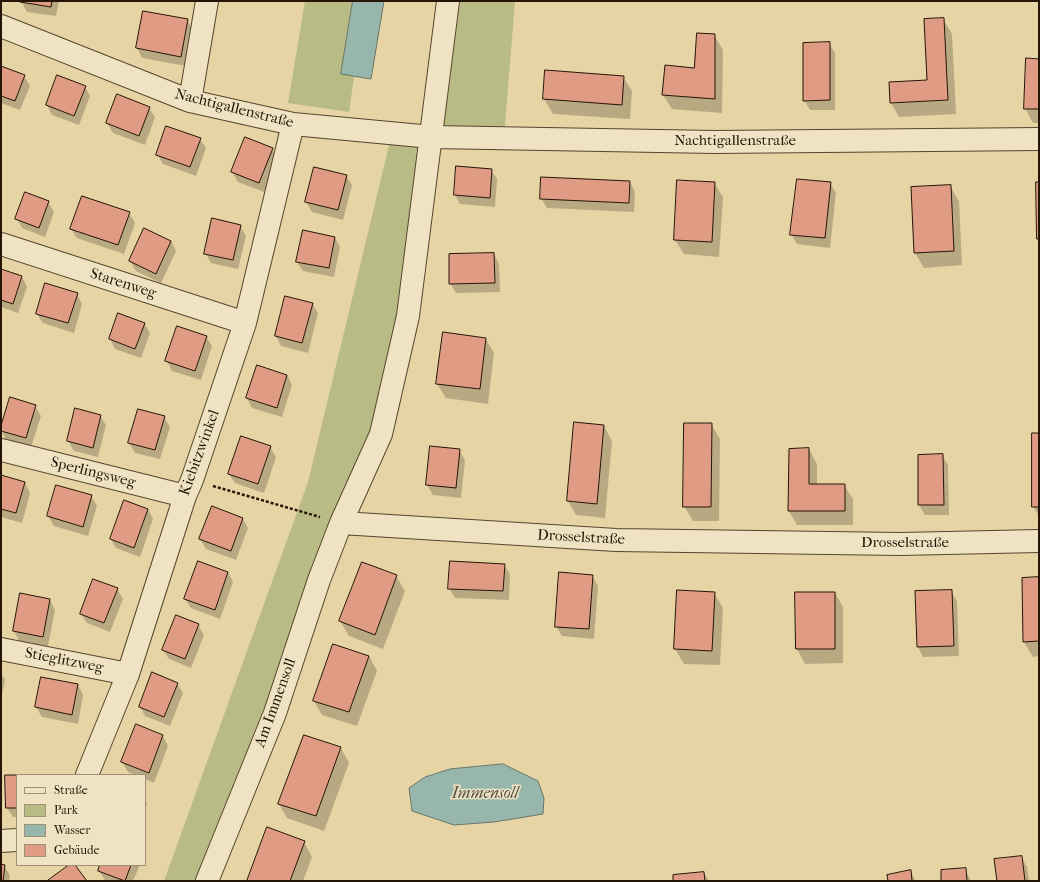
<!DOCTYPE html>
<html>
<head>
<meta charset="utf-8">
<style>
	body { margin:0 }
	#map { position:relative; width:1040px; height:882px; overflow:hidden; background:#e6d4a4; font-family:"IM FELL French Canon",serif }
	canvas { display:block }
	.frame { position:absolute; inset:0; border:2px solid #251507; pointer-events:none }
	.legend { position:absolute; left:16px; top:774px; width:130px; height:92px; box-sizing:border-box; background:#efe3c4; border:1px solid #9e9178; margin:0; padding:5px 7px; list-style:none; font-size:12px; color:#251507 }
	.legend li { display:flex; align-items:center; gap:8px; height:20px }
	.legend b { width:20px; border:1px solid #9e9178 }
</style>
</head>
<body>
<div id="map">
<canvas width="1040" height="882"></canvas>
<div class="frame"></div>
<ul class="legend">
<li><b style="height:5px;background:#efe3c4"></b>Straße</li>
<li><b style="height:11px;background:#b8bc84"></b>Park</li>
<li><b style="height:11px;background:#97b7ac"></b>Wasser</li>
<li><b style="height:11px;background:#df9b84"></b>Gebäude</li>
</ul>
</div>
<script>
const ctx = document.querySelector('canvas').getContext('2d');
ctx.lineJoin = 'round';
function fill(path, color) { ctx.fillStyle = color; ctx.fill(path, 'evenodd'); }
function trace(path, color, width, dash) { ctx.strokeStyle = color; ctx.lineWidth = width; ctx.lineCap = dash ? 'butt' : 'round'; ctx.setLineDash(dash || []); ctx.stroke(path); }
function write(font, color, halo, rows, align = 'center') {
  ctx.font = font + ' "IM FELL French Canon",serif'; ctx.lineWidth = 3; ctx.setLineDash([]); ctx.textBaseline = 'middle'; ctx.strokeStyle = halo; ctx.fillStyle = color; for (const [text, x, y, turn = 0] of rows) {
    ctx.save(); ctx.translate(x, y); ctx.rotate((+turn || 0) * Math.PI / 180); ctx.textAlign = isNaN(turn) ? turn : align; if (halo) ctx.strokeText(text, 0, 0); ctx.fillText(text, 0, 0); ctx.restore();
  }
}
fill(new Path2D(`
	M305,1H365L349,112L288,103Z
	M448,1H515L504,138L432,137L381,434L204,881H164L308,482L391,137H432Z`), '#b8bc84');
const water = new Path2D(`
	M353,1H384L371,79L341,74Z
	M503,764L538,781L544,798L543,814L494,822L454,825L412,811L409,788L425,777L450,769Z`);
fill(water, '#97b7ac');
trace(water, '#69766a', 1);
fill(new Path2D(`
	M21,1H59L56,16L27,12Z
	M144,12L187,20L193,30L186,66L142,58L137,48Z
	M943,19L952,34L956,114L899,117L891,103L928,81Z
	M714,35L723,50L722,113L672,109L663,95L695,69Z
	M829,43L835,53V110H810L804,100Z
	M1039,60V123H1033L1025,108Z
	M1,67L24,76L30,86L20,110L1,103Z
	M623,77L632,91L630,119L553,114L544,99Z
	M85,87L90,96L79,125L52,115L47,105Z
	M149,108L155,117L145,145L113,133L107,123Z
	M200,139L206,148L196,176L163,164L157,154Z
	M272,149L278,159L264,192L238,182L232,172Z
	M491,170L497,179L495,207L460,204L455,195Z
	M346,176L352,185L343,220L312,212L306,202Z
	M630,182L635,192L634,212L547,208L541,198Z
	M714,183L723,197L719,257L684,254L675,240Z
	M830,183L836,193L830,248L797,244L791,234Z
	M950,186L959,201L962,265L924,268L915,253Z
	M48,202L54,212L45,237L22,228L17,219Z
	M129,213L135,223L124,254L77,238L71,229Z
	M240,226L246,236L238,269L211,263L206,254Z
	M335,238L340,247L334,277L303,271L297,262Z
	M171,241L176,251L161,283L136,271L130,261Z
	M494,254L499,264L500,292L456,293L450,283Z
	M1,270L22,277L27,287L18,313L1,307Z
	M77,294L82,304L74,333L43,323L37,314Z
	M312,303L318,313L308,353L281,346L276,336Z
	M118,314L144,323L150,333L141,358L115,349L110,339Z
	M206,337L212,346L201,380L172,371L167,361Z
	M486,339L494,353L488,404L446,398L437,384Z
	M287,375L292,385L282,417L252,408L247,398Z
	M35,406L41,416L31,447L6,440L1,429Z
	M100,416L106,425L98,457L74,451L68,441Z
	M164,417L170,427L160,459L135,453L129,443Z
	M711,424L720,439L719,521H693L684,506Z
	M604,426L612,441L605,518L576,515L568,501Z
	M1039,434V516L1033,506Z
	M270,447L276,457L264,493L235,483L229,474Z
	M809,449L817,464V485H844L853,499V525H797L789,511Z
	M459,450L465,460L461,498L433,495L427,485Z
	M942,455L948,465L949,515H925L919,505V456Z
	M1,476L25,483L30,493L22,523L1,517Z
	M91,496L97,506L88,536L54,526L48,516Z
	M148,509L153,519L140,557L116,548L111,539Z
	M243,519L248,528L236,560L206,549L200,539Z
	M504,565L510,574L509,600L455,598L449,588Z
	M228,572L233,582L220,619L191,608L185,599Z
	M396,576L405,591L383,649L349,636L340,621Z
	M592,576L598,586L594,639L562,636L556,626Z
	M1039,578V656L1033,657L1024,642L1023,579Z
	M117,589L123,599L110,632L87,623L81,614Z
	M678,591L714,593L723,608L720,665L684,664L675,649Z
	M951,591L957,601L959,656L923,657L918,647L916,592Z
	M796,593H835L843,607V663L805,664L797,649Z
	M50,600L55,610L48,646L19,641L14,631Z
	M198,625L204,635L191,668L169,659L163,650Z
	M369,656L377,671L357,726L322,715L314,701Z
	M1,674L5,680L1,699Z
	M42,678L78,685L83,695L78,724L42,717L36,707Z
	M177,683L183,693L170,726L145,716L140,707Z
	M136,725L163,736L168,746L154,783L145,779V775H136L128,772L122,762Z
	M304,736L341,748L349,763L324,831L287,818L279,804Z
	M17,776V817H13L7,808Z
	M145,800L147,804L145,809Z
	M304,842L312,857L303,881H248Z
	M1021,857L1027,867L1029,881H998Z
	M1,865L4,866L10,875L9,881H1Z
	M101,865H140L133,881L105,880L99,871Z
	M965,869L971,881H942Z
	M910,871L916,881H889Z
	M704,873L709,881H674Z`), '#0003');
const building = new Path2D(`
	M20,1H52L51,7L20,2Z
	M143,11L188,19L181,57L136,48Z
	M944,18L948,100L890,103L889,82L927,80L924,19Z
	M697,33L715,34V99L662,95L665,65L694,68Z
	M830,42V100L803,101V43Z
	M1026,58L1039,59V109H1024Z
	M1,66L25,75L15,101L1,96Z
	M545,70L624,76L622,105L543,99Z
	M57,75L86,86L74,116L46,105Z
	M117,94L150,107L139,136L106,123Z
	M166,126L201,138L190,167L156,155Z
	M245,137L273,148L259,183L231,172Z
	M456,166L492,169L490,198L454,195Z
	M314,167L347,175L338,210L305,202Z
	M541,177L630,181L629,203L540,199Z
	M797,179L831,182L825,238L790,235Z
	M677,180L715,182L712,242L674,240Z
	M1036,182H1039V239H1037Z
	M951,185L954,251L914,253L911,187Z
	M25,192L49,201L39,228L15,219Z
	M82,196L130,212L118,245L70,229Z
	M212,218L241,225L233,260L204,254Z
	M144,228L171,241L156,274L129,261Z
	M303,230L335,237L329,268L296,262Z
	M494,253L495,283L449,284V254Z
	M1,269L22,276L13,304L1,300Z
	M45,283L78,293L68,323L36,314Z
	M285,296L313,303L302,343L275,336Z
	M118,313L145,323L135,349L109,339Z
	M177,326L207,336L195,371L165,361Z
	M443,332L486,338L480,389L436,384Z
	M257,365L287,375L277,408L246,398Z
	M10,397L36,405L26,438L1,431V426Z
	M75,408L101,415L93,448L67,441Z
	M138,409L165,416L155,450L128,443Z
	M574,422L604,425L597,504L567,501Z
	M684,423H712L711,507H683Z
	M1032,433H1039V507H1032Z
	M241,436L271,446L258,484L228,474Z
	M430,446L460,449L456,488L426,485Z
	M809,448V484H845V511H788L789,449Z
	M943,454L944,505H918V455Z
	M1,475L25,482L16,513L1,509Z
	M56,485L92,495L83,527L47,516Z
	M124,500L148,509L134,548L110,539Z
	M212,506L243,518L231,551L199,539Z
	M198,561L228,572L215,610L184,599Z
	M450,561L505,564L503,591L448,589Z
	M362,562L397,575L375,635L339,621Z
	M559,572L593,575L589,629L555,627Z
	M1039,577V641L1023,642L1022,578Z
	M93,579L118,588L104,623L80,614Z
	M677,590L715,592L712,651L674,649Z
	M952,590L954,646L917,647L915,591Z
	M795,592H835V649H796Z
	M20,593L50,599L43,637L13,631Z
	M176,615L199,624L185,659L162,650Z
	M333,644L369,656L349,712L313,701Z
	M152,672L178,683L164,717L139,707Z
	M41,677L78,684L72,715L35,707Z
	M136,724L163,735L149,773L121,762Z
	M304,735L341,747L316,816L278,804Z
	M5,775H17V808H6Z
	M267,827L305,841L290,881H247Z
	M1022,856L1025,881H997L994,859Z
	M1,864L5,865L3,881H1Z
	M69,865H75L87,881H47Z
	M100,865H131L125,881L98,871Z
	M966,868L967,881H941V870Z
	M911,870L912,881H888L887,875Z
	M704,872L705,881H673V875Z`);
fill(building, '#df9b84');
trace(building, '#251507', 1);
const minor = new Path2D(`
	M1,26L190,101L293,124L432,137L715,142L1039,139
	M190,101L207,1
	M1,244L245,323
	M1,450L185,496
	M341,523L616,540L900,544L1039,541
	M1,649L128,674
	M87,775L128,674L185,496L192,480L245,323L293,124
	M1,841L17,840
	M207,881L275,713L319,580L341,523L381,434L408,316L448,1`);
trace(minor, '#55452e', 24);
trace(new Path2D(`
	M213,486L320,517`), '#251507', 2.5, [3, 2]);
trace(minor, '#efe3c4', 22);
write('15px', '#251507', '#efe3c4', [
	["Nachtigallenstraße",234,109,14],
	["Nachtigallenstraße",735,141],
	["Starenweg",123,284,18],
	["Kiebitzwinkel",200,453,-70],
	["Sperlingsweg",93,473,14],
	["Drosselstraße",581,538,3],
	["Drosselstraße",905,543],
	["Stieglitzweg",64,661,11],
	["Am Immensoll",276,703,-70]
]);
write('italic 16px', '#4d4e41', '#efe3c4', [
	["Immensoll",485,794]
]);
</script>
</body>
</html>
